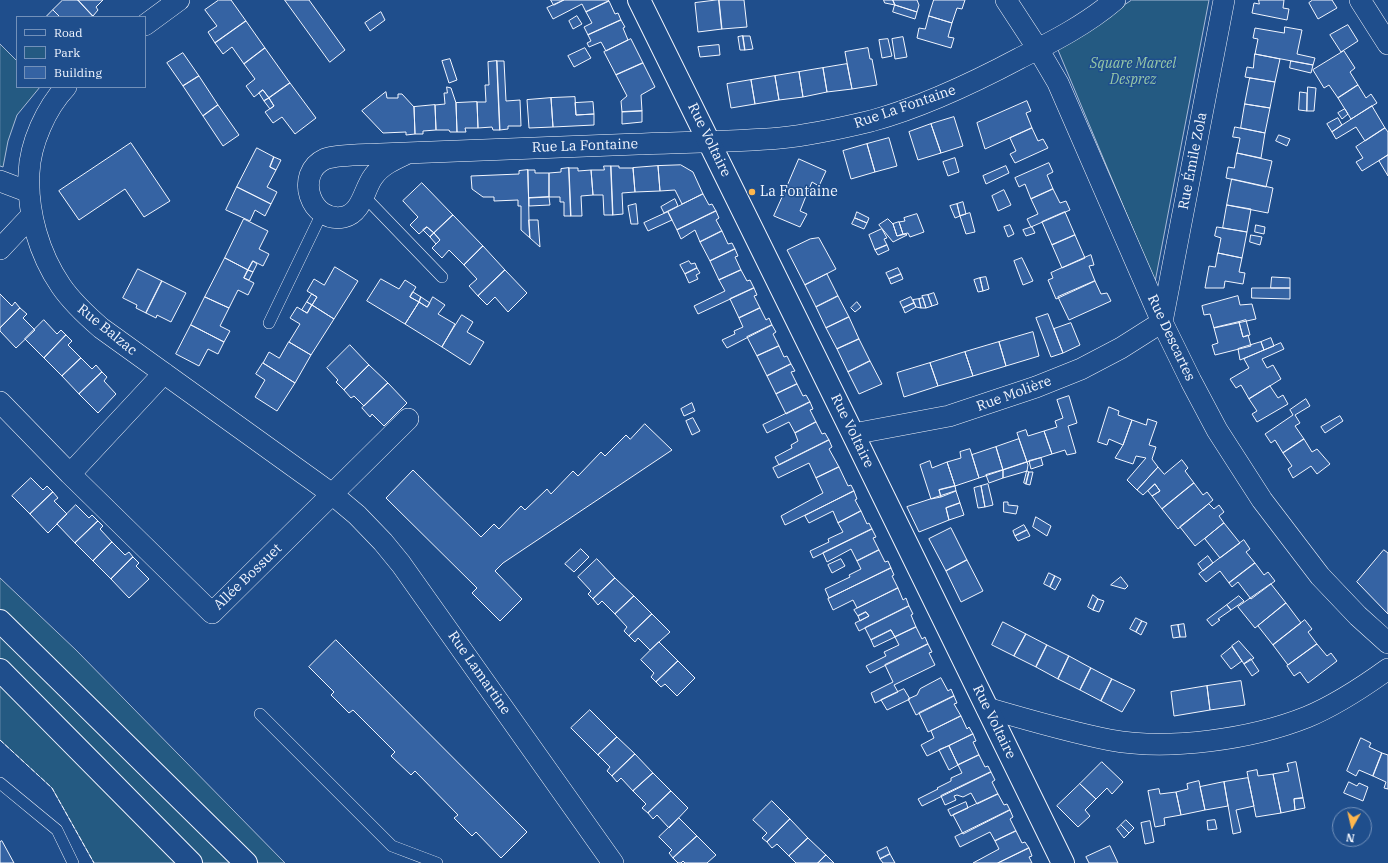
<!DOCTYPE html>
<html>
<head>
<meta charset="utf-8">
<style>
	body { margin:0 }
	#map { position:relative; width:1388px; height:863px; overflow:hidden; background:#1f4e8c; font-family:"IBM Plex Serif",serif }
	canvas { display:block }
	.legend { position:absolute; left:16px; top:16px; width:130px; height:72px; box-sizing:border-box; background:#1f4e8c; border:1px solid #7391ba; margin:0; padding:5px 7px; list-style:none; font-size:12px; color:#f2f6ff }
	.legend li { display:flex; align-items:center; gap:8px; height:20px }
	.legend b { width:20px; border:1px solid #7391ba }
	.north { position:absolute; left:1332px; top:807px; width:40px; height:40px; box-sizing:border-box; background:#1f4e8c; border:1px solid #7391ba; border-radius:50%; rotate:188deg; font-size:11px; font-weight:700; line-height:16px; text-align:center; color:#f2f6ff }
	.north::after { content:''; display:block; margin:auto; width:14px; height:18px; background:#ffb74d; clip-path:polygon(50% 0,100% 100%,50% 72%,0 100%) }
</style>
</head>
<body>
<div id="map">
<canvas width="1388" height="863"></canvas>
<ul class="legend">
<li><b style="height:5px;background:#1f4e8c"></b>Road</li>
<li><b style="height:11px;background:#245a82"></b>Park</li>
<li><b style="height:11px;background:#3563a3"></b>Building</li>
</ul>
<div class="north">N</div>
</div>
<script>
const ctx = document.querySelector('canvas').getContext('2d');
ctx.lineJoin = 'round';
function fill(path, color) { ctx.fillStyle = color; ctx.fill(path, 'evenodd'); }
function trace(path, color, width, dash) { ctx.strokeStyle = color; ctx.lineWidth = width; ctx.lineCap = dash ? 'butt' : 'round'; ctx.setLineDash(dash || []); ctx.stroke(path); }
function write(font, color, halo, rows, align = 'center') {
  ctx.font = font + ' "IBM Plex Serif",serif'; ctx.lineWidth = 3; ctx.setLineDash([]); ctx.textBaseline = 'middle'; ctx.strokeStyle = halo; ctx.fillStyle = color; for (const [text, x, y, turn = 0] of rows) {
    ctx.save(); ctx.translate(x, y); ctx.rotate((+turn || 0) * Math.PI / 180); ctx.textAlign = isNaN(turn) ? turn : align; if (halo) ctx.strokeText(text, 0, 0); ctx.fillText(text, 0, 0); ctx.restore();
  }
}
const green = new Path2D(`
	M1132,0H1209L1155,282L1058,50Z
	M0,44L17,61V87H40L17,115L8,141L3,167L0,166Z
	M0,578L76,650L285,863H94L52,788L0,740Z`);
fill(green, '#245a82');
trace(green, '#a8bbd7', 1);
const building = new Path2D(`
	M63,0H78L93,16L91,17H60L53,10Z
	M78,0H103L96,7L98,10L93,16Z
	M219,0H231L246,21L215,43L208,32L217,26L205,10Z
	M285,0H309L345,50L330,62Z
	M551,0H564L554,5Z
	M564,0H608L609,1L586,12L582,4L553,19L547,8Z
	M719,0H744L747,27L722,29Z
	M719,0L722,29L698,32L695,3Z
	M884,0H893L895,5L885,3Z
	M893,0H917L919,5L917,12L895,5Z
	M934,0H965L962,9L957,8L952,23L929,16Z
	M1259,0H1284L1283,8L1289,9L1287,20L1252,13L1254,3L1259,4Z
	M1313,0H1332L1337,8L1318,19L1309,3Z
	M609,1L615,14L618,13L621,20L588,35L584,27L592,23L586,12Z
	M895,5L917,12L915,19L893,12Z
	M53,10L60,17H46Z
	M381,12L385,20L370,31L365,23Z
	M577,16L582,24L573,29L569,21Z
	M929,16L952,23L948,37L954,38L951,48L917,38L919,28L925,29Z
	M621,20L625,27L623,28L628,40L606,51L601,42L589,47L587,43L591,41L588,35Z
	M246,21L265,48L244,64L232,47L223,54L215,43Z
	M1348,25L1358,41L1341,52L1330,35Z
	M1285,27L1302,30L1297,54L1315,58L1313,65L1255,54L1258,39L1253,38L1255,28L1284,33Z
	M743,36H750L753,49L745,50Z
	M743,36L745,50H740L738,37Z
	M903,37L907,57L895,59L892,39Z
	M631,39L643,63L616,75L604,52Z
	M888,39L892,56L882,58L879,40Z
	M719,45L720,55L700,57L698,47Z
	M265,48L290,83L269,98L263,90L254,97L246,86L255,79L244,64Z
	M585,48L591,58L574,67L568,56Z
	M868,48L870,59H872L877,85L852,89L845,52Z
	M1344,51L1355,68L1350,72L1358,85L1338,98L1329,85L1324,88L1313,70Z
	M183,53L199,76L183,86L167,63Z
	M1255,54L1280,59L1275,82L1245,77L1247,67L1253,68Z
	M450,59L457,80L449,83L442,61Z
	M497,61H504L506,101L520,100L521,126H508V129L500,130Z
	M497,61L500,130H493L492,127L478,128L477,102H486L485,85H489L488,62Z
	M1291,61L1313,65L1311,73L1290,68Z
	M643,63L655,87L641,95L642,111L622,112L621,101L627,96L616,75Z
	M847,64L852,89L827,92L823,68Z
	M823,68L827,92L803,97L799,72Z
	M799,72L803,97L779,100L775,76Z
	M199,76L218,105L203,116L183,86Z
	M775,76L779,100L755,104L751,80Z
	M1250,78L1275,82L1270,108L1245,104Z
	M751,80L755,104L731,108L727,84Z
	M290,83L316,118L295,134L282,117L273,123L265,112L274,106L269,98Z
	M1358,85L1366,98L1371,94L1377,103L1351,119L1338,98Z
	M447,87L451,88L456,103L457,132H450L449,130H436L435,105L445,104L444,93H447Z
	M1308,87L1316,88L1314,111H1307Z
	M263,90L269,98L264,101L259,93Z
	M386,92L387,98H398V94H402L414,107L415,134L406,135V132L383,133L362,111Z
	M1300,92L1307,93V111L1299,110Z
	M575,97L576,115L594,114V125L553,127L551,98Z
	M269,98L274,106L270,109L264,101Z
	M551,98L553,127L529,128L527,100Z
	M1027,101L1031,111L1026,113L1032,128L985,149L977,123Z
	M477,102L478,128H465L466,132H457L456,103Z
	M593,102L594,114L576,115L575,103Z
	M1245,104L1270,108L1265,133L1241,128Z
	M218,105L239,135L223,146L203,116Z
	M435,105L436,130L423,131V134H415L414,107Z
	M1372,106L1385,128L1365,141L1356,127L1336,139L1332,132Z
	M1345,109L1348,114L1342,119L1338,113Z
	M642,111V122L622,124V112Z
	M954,117L963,146L941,153L931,124Z
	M1338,118L1342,125L1332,132L1327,124Z
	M931,124L941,153L918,160L909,132Z
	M1235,127L1265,133L1261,158L1237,153L1240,138L1233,137Z
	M1032,128L1038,141L1043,139L1048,148L1015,163L1010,154L1016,151L1010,138Z
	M1385,128L1388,132V155L1362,171L1356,162L1363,158L1356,147Z
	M1279,135L1290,139L1287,146L1276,141Z
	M889,138L897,166L875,172L867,144Z
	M131,143L170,201L144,217L125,189L79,220L59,191Z
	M867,144L875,172L851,179L843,151Z
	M257,148L274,157L270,167L276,170L267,187L277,192L271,204L237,187Z
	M1237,153L1272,161L1266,187L1226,178L1228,167L1234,168Z
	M1388,155V176L1379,161Z
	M274,157L281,160L276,170L270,167Z
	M955,158L959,172L948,176L943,162Z
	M799,159L826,171L819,186L812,182L806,196L787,187Z
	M1049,163L1053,172L1047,175L1053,189L1031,199L1025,184L1019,187L1015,178Z
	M681,165L693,172L703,194L682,204L675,190L660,191L658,166Z
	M604,166H611L613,215H604L603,195H593L591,170H604Z
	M611,166H619V168H633L635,192L622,193L623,214L613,215Z
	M658,166L660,191L635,192L633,168Z
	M1006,166L1009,173L986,184L983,176Z
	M569,168H578V171L591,170L593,195L581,196L582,216H571Z
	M569,168L571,216H564V202H560V197H549V173L561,172V169Z
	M528,170L529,220L530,238L521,230V206H518V200L494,201V197H483L472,189L471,176L519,174V171Z
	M528,170H535V173H549V197L529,198Z
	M1232,179L1273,188L1268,213L1227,205Z
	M422,183L453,215L434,233L427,227L419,234L410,225L418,217L403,201Z
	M237,187L271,204L265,216L255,210L250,221L226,210Z
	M787,187L806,196L800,211L807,214L800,227L774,216Z
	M1053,189L1060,203L1066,201L1070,210L1031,227L1027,219L1038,214L1031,199Z
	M1004,190L1011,205L998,211L992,196Z
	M703,194L709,205L712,204L716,211L677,230L668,212Z
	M549,197L550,205L529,206V198Z
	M675,199L678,206L664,213L661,207Z
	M963,202L966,214L960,216L957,204Z
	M636,204L638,224H631L628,206Z
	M957,204L960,216L955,218L950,206Z
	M1227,205L1251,209L1247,232L1223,228Z
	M716,211L719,218L716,220L722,231L700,242L695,230L681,239L677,230Z
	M668,212L672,220L648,231L644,223Z
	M857,212L869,218L867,223L855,218Z
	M1065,212L1075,235L1052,245L1042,222Z
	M970,213L975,232L966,234L960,216Z
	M917,214L924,232L910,237L908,233L903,234L899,222L905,221L904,218Z
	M453,215L483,246L464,265L449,250L442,258L432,248L440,240L434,233Z
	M855,218L867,223L864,229L852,224Z
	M244,219L268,231L259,249L269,254L263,266L253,261L248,270L225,258Z
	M888,219L893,224L897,236L906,234L907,235L893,242L879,225Z
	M529,220H538L540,247L530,238Z
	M899,222L903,234L897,236L893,224Z
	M1010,225L1014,234L1008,237L1004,227Z
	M1256,225L1265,227L1264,234L1255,232Z
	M427,227L434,233L430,237L423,230Z
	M1031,227H1032L1035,233L1026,236L1023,230Z
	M1217,227L1247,232L1242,258L1218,253L1221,238L1215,236Z
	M882,229L887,238L884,239L887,245L875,250L869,235Z
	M722,231L728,244L732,243L735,249L710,261L700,242Z
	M434,233L440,240L436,244L430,237Z
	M1075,235L1085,258L1062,268L1052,245Z
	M1251,235L1262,237L1260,245L1250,242Z
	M819,238L836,269L805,285L787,250L810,239Z
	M887,245L889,250L878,255L875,250Z
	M483,246L505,270L478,296L469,286L477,279L464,265Z
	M735,249L738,256L735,257L741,270L719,280L710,261Z
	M1218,253L1242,258L1239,272L1245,273L1243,284L1225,281L1224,288H1205L1209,266L1215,267Z
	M1091,255L1094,265L1089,266L1095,281L1056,299L1048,280L1053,278L1051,273Z
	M225,258L248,270L244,278L254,283L248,295L238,290L229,308L205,297Z
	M1022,258L1033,281L1023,285L1014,261Z
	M253,261L257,264L253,272L248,270Z
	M689,261L691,264L695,263L697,268L685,274L680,265Z
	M335,267L358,281L334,319L312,305L317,297L307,291L314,279L324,285Z
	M697,268L700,273L696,275L698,279L689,283L685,274Z
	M898,268L901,274L889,279L886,273Z
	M138,269L162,281L146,313L136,308L137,305L123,298Z
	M248,270L253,272L249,280L244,278Z
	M505,270L527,293L508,312L495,297L487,305L478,296Z
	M741,270L747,281L750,280L754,288L698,314L694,306L725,291L719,280Z
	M827,274L838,296L816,307L805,285Z
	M901,274L903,279L891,284L889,279Z
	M986,277L989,289L983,291L980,278Z
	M1272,277L1290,278V288H1271Z
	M980,278L983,291L978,292L974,280Z
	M381,279L399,289L405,280L416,287L410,297L419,302L405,324L367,301Z
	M162,281L186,293L171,322L157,315L156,318L146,313Z
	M1095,281L1101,294L1107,293L1111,301L1069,320L1058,297Z
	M754,288L757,295L754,296L760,308L739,318L730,299Z
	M1252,288H1290V299L1252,298Z
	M413,292L421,297L419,302L410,297Z
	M934,293L938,304L932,306L928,295Z
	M0,294L12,306L15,302L20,308L0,328Z
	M312,294L317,297L312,305L307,302Z
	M928,295L932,306L926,308L922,296Z
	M838,296L849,317L826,328L816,307Z
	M1238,296L1240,305L1252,304L1256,319L1214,328L1210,314L1204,315L1202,306Z
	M205,297L229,308L220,326L230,331L224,342L191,325Z
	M421,297L430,303L427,307L419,302Z
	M433,297L445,305L438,314L455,324L442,347L405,324L419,302L427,307Z
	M911,297L914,303L903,308L900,302Z
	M923,298L926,308H921L919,299Z
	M919,299L921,308L916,307L913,300Z
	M307,302L312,305L307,313L302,310Z
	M857,302L861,307L855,312L851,308Z
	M914,303L916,307L905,313L903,308Z
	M312,305L334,319L311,355L289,342L300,324L290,318L297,307L307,313Z
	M20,308L27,314L23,318L35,330L16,348L0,331V328Z
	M760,308L766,320L769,318L772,325L727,348L722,340L735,334L734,331L743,327L739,318Z
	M1048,314L1063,353L1051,357L1036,318Z
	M462,315L473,322L467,332L484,342L470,365L442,347Z
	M849,317L859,339L837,349L826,328Z
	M44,320L57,334L61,330L66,335L44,358L25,339Z
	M1246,320L1250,335L1243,337L1239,322Z
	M1239,322L1243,337L1248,335L1251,346L1215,355L1212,345L1218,343L1214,328Z
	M1071,323L1080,345L1063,353L1054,329Z
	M191,325L224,342L218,354L208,349L199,366L176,354Z
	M772,325L776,332L773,334L779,346L757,356L747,337Z
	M1033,332L1039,356L1006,366L999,342Z
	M66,335L72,341L68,345L81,358L62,376L44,358Z
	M1271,338L1274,346L1264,350L1261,342Z
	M859,339L870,361L848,372L837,349Z
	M289,342L311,355L295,383L263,363L269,352L279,358Z
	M999,342L1006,366L973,376L965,352Z
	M1261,342L1264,350L1240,360L1238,349Z
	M1281,343L1284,349L1262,359L1267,368L1273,365L1281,379L1249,399L1241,385L1236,388L1230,379L1249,368L1244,359Z
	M350,345L369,365L344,390L336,382L338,380L327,368Z
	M779,346L784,357L787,356L791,364L767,376L757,356Z
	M965,352L973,376L938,386L930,363Z
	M81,358L92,369L96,365L102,372L79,394L62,376Z
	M870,361L882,384L859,394L848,372Z
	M263,363L295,383L277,411L255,397L265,380L256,374Z
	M930,363L938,386L904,397L897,373Z
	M791,364L795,371L791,372L797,384L776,394L767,376Z
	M369,365L388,383L364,406L354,396L351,398L344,390Z
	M102,372L107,377L104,381L116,394L98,413L79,394Z
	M388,383L407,403L384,426L372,414L370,417L362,408Z
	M797,384L803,396L806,395L810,402L786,414L776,394Z
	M1270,386L1278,398L1283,395L1288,404L1257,422L1252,414L1257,411L1249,399Z
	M1069,396L1077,423L1068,426L1076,453L1067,455L1065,450L1052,454L1044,431L1057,427L1055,421L1063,418L1057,400Z
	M1306,399L1310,406L1295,415L1300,423L1295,426L1304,439L1283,453L1275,440L1271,443L1265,434L1293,415L1290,410Z
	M810,402L813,409L810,410L816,422L795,433L789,422L767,433L763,425Z
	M692,403L695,411L684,416L681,409Z
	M1109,407L1119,411L1118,415L1132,420L1123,445L1109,439L1107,445L1098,442Z
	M1340,416L1343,421L1325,433L1321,427Z
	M693,418L700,431L692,435L686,421Z
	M1148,419L1157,422L1149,445L1156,447L1152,459L1158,467L1137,490L1127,480L1146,458L1136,456L1133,464L1115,458L1123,445L1132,420L1146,425Z
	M816,422L822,434L825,433L829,440L779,465L775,457L792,448L791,445L798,441L795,433Z
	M645,424L672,450L503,563L495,571L522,599L500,621L472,593L477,588L386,498L413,470L481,537L494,524L499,529L521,506L525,510L547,489L551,494L573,471L578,476L601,452L605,456L626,435L630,439Z
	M1026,430L1028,436L1044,431L1052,454L1027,462L1017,433Z
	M1019,439L1027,462L1003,470L996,447Z
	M1304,439L1312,452L1317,449L1330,464L1317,474L1311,466L1293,478L1288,469L1292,466L1283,453Z
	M829,440L832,447L829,449L839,467L816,478L809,463L778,478L773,468Z
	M996,447L1003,470L979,478L972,455Z
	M970,449L979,478L955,486L947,462L961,458L960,452Z
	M1041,458L1043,465L1031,469L1029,461Z
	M1182,460L1188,468L1185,471L1194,483L1162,509L1152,496L1160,491L1155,484L1143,495L1137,490L1158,467L1164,474Z
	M930,461L932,468L947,462L955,486L939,490L941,497L931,499L920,465Z
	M1027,462L1028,465L1027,471L1003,478V470Z
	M839,467L848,486L851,485L854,491L785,525L781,516L823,493L816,478Z
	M1003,470V478L989,483L986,475Z
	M1027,471L1029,472L1026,484L1024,483Z
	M1029,472H1033L1030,485L1026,484Z
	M31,478L43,490L47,486L53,492L30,514L12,496Z
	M1194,483L1203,495L1207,492L1213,500L1178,529L1162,509Z
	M988,484L993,505L985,507L981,486Z
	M1155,484L1160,491L1152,496L1148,491Z
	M955,486L956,491L941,497L939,490Z
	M981,486L985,507L978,508L974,488Z
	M854,491L857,499L855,500L861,511L838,523L833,511L809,523L805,516Z
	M956,491L960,503L946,508L949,520L919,532L907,507Z
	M53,492L58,498L54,501L67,514L48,533L30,514Z
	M1004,502H1008V505L1018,506L1016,514L1004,512Z
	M960,503L964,515L949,520L946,508Z
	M1209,504L1214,509L1219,505L1224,512L1219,516L1224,523L1195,546L1180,527Z
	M76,505L89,518L92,515L98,521L75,543L57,524Z
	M861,511L867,524L869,523L872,529L813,558L810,551L829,542L828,539L843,532L838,523Z
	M1036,517L1051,526L1047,536L1033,527Z
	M98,521L103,526L100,529L112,542L93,561L75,543Z
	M1224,523L1240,543L1220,558L1205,539Z
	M1024,525L1027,530L1015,536L1013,531Z
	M951,528L967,560L946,571L929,539Z
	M872,529L876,537L873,538L879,550L857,561L851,549L827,562L823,553Z
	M1027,530L1030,536L1018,541L1015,536Z
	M1244,540L1250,549L1246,552L1255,563L1229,583L1220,571L1206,582L1199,574Z
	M112,542L125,555L129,552L133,557L111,579L93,561Z
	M581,549L589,557L574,572L565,564Z
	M879,550L885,562L888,561L891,568L829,598L825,589L850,577L849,575L861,569L857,561Z
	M1384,550L1388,553V614L1357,582Z
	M1208,556L1213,563L1203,571L1198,564Z
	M133,557L139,563L136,566L149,579L129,598L111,579Z
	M597,559L615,578L593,599L588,594L591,591L578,577Z
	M841,559L845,566L832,573L828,565Z
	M967,560L983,591L961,602L946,571Z
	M1255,563L1264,575L1268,572L1275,581L1251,599L1238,582L1232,587L1229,583Z
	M891,568L894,575L892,576L898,588L857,608L853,600L833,610L828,599Z
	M1049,573L1055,576L1050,587L1044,584Z
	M1055,576L1061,579L1055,590L1050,587Z
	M1121,577L1128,586L1125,589L1111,585Z
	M615,578L634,596L615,614L602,601L598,605L593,599Z
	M1271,584L1286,603L1255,628L1238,607Z
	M898,588L903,600L906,598L909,606L859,631L855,623L869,616L866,612L858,616L854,610Z
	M1093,595L1098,599L1093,610L1088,607Z
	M634,596L652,614L629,636L624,631L627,627L615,614Z
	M1239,596L1244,601L1231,610L1227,605Z
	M1098,599L1104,601L1099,612L1093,610Z
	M1286,603L1301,623L1273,645L1258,626Z
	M1227,605L1231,610L1218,619L1220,620L1212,626L1207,620Z
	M909,606L913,614L911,615L916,627L895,637L891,630L871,640L865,628Z
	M866,612L869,616L860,621L858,616Z
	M652,614L670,632L650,650L638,638L635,642L629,636Z
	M1136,618L1142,621L1136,632L1130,629Z
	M1305,620L1312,629L1308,632L1317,644L1288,665L1273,645Z
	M1142,621L1147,623L1141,635L1136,632Z
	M1003,622L1026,634L1014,656L992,645Z
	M1184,624L1186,637H1180L1178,625Z
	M1178,625L1180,637L1173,638L1171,626Z
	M916,627L922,639L925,637L928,644L870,673L866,666L886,656L884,652L899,645L895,637Z
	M891,630L895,637L874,647L871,640Z
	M1026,634L1047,645L1036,667L1014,656Z
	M336,640L527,832L501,858L476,832L472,836L454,818L458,815L415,771L411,775L391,756L395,752L353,710L349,713L331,695L334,692L309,667Z
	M1239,641L1254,658L1244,664L1232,646Z
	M659,642L678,661L656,682L651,677L654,673L641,660Z
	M928,644L932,652L929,653L935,665L894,685L898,692L875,703L871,693L893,682L885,665Z
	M1317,644L1327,656L1331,653L1337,661L1308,683L1300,672L1294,676L1287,666Z
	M1047,645L1069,656L1058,679L1036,667Z
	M1232,647L1242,661L1231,669L1221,656Z
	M1069,656L1091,668L1080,690L1058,679Z
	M1251,659L1259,671L1252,676L1244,664Z
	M678,661L695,678L677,696L665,684L661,687L656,682Z
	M1091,668L1112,679L1101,701L1080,690Z
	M941,678L948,691L951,689L954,696L916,715L908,699L917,695L920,689Z
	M1112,679L1135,690L1122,712L1101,701Z
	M1241,681L1245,705L1210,710L1207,686Z
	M1207,686L1210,710L1174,716L1171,692Z
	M904,689L910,699L887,710L881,700Z
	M954,696L957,703L954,704L961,716L928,732L919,713Z
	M590,710L617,737L598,755L571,728Z
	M961,716L967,729L969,727L973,734L927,756L921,745L934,738L931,731Z
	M973,734L976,741L973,742L979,755L958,765L949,746Z
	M617,737L635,754L612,776L607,771L610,767L598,755Z
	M1361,738L1371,743L1369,747L1382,753L1373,776L1359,770L1356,776L1347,771Z
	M949,746L958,765L949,770L939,750Z
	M1382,753L1388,755V789L1384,788L1386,782L1373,776Z
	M635,754L653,773L633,791L621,778L617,782L612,776Z
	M979,755L985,767L988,766L991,772L922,806L918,799L938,789L937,788L951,781V778L962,773L958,765Z
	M1102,762L1123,782L1112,794L1107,788L1096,799L1080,784Z
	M1296,762L1303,798L1294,799L1295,810L1281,813L1273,774L1289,771L1287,764Z
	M1257,770L1258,776L1273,774L1281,813L1256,817L1247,772Z
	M991,772L995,780L992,782L998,794L977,804L971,793L963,797L957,795L954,796L956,800L945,805L941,796Z
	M653,773L671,791L648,813L642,808L646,804L633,791Z
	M1248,778L1254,806L1236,810L1241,832L1233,834L1224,782Z
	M1199,781L1205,810L1181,815L1176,792L1188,789L1187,784Z
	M1224,782L1228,806L1205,810L1200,787Z
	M1349,782L1357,786L1359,783L1368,787L1363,801L1344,793Z
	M1080,784L1096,799L1085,810L1090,816L1078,827L1057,806Z
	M1159,789L1160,794L1176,792L1181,815L1164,818L1165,825L1155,827L1148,791Z
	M671,791L688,808L669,828L657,815L653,819L648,813Z
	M998,794L1004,805L1007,804L1010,810L963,834L953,815Z
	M1303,798L1305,808L1295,810L1294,799Z
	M772,801L790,819L767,842L762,838L767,833L753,820Z
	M966,802L968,808L951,816L948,810Z
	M1010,810L1013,817L1010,819L1016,831L995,841L990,832L960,847L955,837Z
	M679,818L697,836L673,858L669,853L672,850L659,837Z
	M790,819L808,838L789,856L777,844L772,848L767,842Z
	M1126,820L1134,828L1129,833L1121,825Z
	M1215,820L1217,829L1208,830L1207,821Z
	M1150,821L1154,842L1145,844L1141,823Z
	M1121,825L1129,833L1124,838L1117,829Z
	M1016,831L1022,843L1025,842L1029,848L998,863H973L999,849L995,841Z
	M697,836L716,855L707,863H685L683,861L681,863H678L673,858Z
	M808,838L826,855L818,863H796L789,856Z
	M2,841L14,863H0V842Z
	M1110,846L1118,863H1089L1086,857Z
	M887,847L890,854L880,859L877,852Z
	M1029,848L1032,856L1029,857L1032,863H998Z
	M890,854L895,863H883L880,859Z
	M826,855L834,863H818Z`);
fill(building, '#3563a3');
trace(building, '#f2f6ff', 1);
const lane = new Path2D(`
	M364,196L442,277
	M269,323L322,213
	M260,714L392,846L437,863
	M0,783L57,830L73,863`);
const street = new Path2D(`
	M1006,0L1038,49L1058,83L1162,322L1191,381L1217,430L1262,500L1320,576L1358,616L1388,643
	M1360,0L1388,44
	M145,25L179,0
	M66,87C46,108 30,144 29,173C27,212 39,254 61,286C72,302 86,315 101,328L332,494L357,515L383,542L401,564L613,863
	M408,153C395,159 381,165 373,177C364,189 362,213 344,217C310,224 294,173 325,159C338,154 366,155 380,154C466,151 552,148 638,144C685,142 733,142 780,138C811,135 842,128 871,121C923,107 973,83 1020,58C1054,41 1087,24 1115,0
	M0,181L29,192
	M0,249L32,215
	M0,402L70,474L212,613L408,419
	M853,434L949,416L1036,387L1081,369L1121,348L1162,322L1224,0
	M70,474L164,373
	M987,708C1028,720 1069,732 1110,740C1169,751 1252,739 1307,717C1336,705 1363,687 1388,669`);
const secondary = new Path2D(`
	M639,0L853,434L1063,863`);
const primary = new Path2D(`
	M0,621L246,863
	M0,670L191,863`);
trace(lane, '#f2f6ff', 12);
trace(street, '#f2f6ff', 22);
trace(secondary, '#f2f6ff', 24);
trace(primary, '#f2f6ff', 24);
trace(lane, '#1f4e8c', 11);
trace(street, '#1f4e8c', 21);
trace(secondary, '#1f4e8c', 22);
trace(primary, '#1f4e8c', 22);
trace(new Path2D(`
	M0,740L52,788L94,863`), '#f2f6ff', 1, [5, 2]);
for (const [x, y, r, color] of [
	[752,192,4,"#ffb74d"]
]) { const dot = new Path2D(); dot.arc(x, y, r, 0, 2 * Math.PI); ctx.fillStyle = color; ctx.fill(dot); trace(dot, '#1f4e8c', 1.5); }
write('italic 14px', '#97c8a6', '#1f4e8c', [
	["Square Marcel",1133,64],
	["Desprez",1133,80]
]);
write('14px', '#f2f6ff', '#1f4e8c', [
	["Rue La Fontaine",905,107,-19],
	["Rue Voltaire",709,140,64],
	["Rue La Fontaine",585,146,-2],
	["Rue Émile Zola",1193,161,-79],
	["Rue Balzac",107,330,39],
	["Rue Descartes",1171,338,65],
	["Rue Molière",1014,394,-20],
	["Rue Voltaire",852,431,64],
	["Allée Bossuet",248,577,-44],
	["Rue Lamartine",479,673,55],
	["Rue Voltaire",994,722,64]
]);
write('14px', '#f2f6ff', '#1f4e8c', [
	["La Fontaine",760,192]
], 'left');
</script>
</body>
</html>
